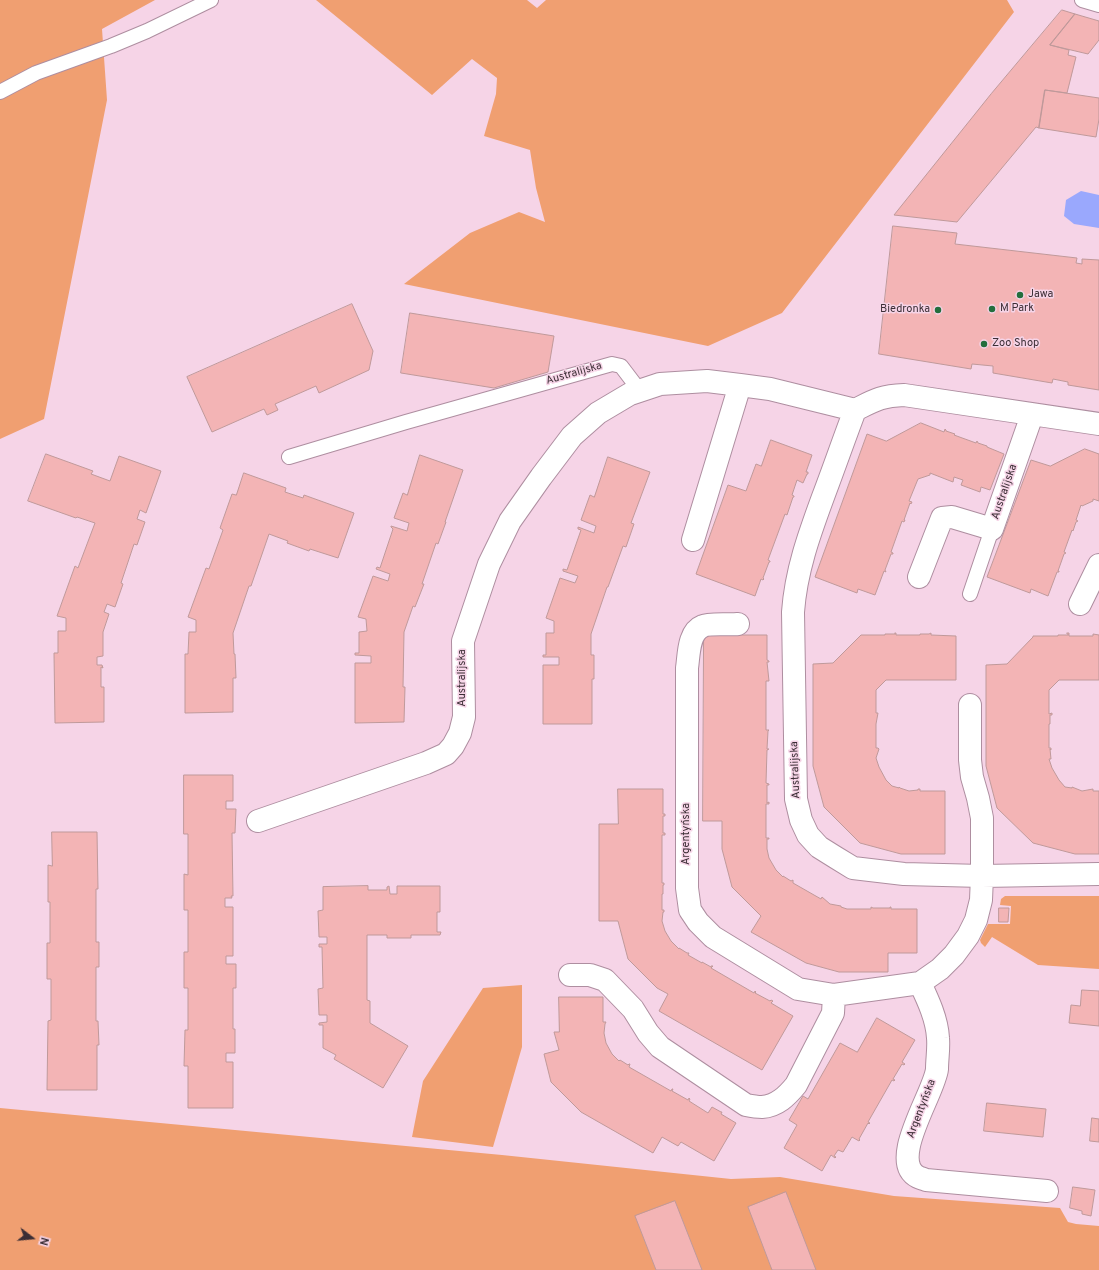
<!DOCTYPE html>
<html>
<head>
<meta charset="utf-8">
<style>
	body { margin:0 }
	#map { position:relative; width:1099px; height:1270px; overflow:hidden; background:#f6d4e7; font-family:Overpass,sans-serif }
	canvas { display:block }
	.north { position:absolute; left:12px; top:1218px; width:40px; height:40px; -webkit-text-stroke:3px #f6d4e7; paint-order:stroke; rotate:106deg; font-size:11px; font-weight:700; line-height:16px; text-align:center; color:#3b2e35 }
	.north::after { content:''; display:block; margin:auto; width:14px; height:18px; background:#3b2e35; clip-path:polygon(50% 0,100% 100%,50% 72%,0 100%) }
</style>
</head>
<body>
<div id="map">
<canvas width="1099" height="1270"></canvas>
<div class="north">N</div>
</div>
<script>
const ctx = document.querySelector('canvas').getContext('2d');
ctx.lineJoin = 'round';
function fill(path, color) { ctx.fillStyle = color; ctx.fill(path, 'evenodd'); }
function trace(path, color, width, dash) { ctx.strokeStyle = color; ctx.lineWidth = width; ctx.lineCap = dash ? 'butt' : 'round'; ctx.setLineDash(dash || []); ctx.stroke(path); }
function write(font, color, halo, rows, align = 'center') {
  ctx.font = font + ' Overpass,sans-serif'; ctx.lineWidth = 3; ctx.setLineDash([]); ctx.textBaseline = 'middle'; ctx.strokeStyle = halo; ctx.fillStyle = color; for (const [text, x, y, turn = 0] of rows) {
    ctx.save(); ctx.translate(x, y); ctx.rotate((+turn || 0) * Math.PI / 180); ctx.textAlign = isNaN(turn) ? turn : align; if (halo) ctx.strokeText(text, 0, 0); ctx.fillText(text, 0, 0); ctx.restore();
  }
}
fill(new Path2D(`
	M0,0H155L102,29L107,100L44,419L0,439Z
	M316,0H527L537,8L546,0H1007L1014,12L782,313L708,346L404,284L470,233L519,212L545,222L536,188L530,150L484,136L496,94L497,78L472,59L432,95Z
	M1005,896H1099V969L1038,965L992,937L985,947L981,943L980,940L988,924H1010L1011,906L1000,905L1001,899Z
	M522,985V1047L493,1147L412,1137L423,1081L483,988Z
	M0,1108L502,1155L731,1179L780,1177L894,1196L1060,1208L1068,1222L1076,1224L1099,1226V1270H0Z`), '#f09f71');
fill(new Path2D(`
	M1081,191L1099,195V228L1074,224L1064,216L1066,200Z`), '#9aa8fd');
const building = new Path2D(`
	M1062,10L1075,14L1050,45L1069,50L1068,55L1076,57L1067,93L1045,90L1039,128L1036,127L957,222L894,215L991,94Z
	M1075,14L1099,21V40L1088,54L1050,45Z
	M1045,90L1099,98V119L1096,137L1039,128Z
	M893,226L957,233L955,244L1077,258L1076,263L1082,264V259L1099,260V390L1068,385V382L1053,379L1052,383L993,373V366L972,364L971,369L879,354Z
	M352,304L373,351L369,370L319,393L316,386L275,404L278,410L267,415L264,409L212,432L187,377Z
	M410,313L554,336L548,372L494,388L401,373Z
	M921,423L944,432L945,429L946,430V431L955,434L954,435L976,443L977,441L978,443L987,446V447L1004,454L990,490L981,487L980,492L961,485L963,480L954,477L953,482L930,473V475L918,479L909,501L912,502L911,504L910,503L904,520H905L904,522L902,521L891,552L893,553V554H891L885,570L886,572L884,571L875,595L858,589L857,593L815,577L867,434L886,441Z
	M771,440L812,455L806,472H808V474H807L803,483L797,480L792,495L794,496V497H793L787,515L785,514L768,560L770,561V562H769L763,578L764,579L763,580L761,579L755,596L696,574L728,485L746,491L756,464L761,466Z
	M1085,449L1099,454V501L1093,499V501L1082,506L1081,505L1076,520L1078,521L1076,522L1073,531L1072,530L1064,552L1066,553L1064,554L1058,571H1059V572H1057L1048,596L1031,589L1030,593L987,577L1031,460L1050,466Z
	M46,454L93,471L91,474L110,481L119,456L161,471L146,513L140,510L137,519L145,522L137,545L134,544L121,583L123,584L115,607L107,604L104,612L109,614L103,632V656L97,657V665H102L103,668L101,667V687H104V722L55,723L54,653H58V631H66V618L57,616L75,566L78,568L95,523L77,517L76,518L28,501Z
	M420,455L463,470L445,522H446L438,544L436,543L422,584H424L415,607L413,606L404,632L403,687H405L404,722L355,723V663H371V656L355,655V653H359V632L367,631L366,619L358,617L373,576L388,581L390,574L376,569L377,567L380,568L393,529L391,527V526L407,531L409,523L394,518L403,493L407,495Z
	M608,457L650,472L631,523L634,524L626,547L623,546L608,587H607L591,634V655H594V679H592V724H543V665H559V657H543V655H546V633H554V621L546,618L560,578L575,583L578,576L563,571V569L567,570L581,530L578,529V527L594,533L596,526L581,520L590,495L594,497Z
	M244,473L286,488L285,492L303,498L304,495L354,513L338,558L310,549L309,551L287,543L288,541L269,534L251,586H249L233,633L234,654H235L236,678H233V712L185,713V654H188L189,632H196V620L188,617L206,568L209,569L223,530L220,528L232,494L236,495Z
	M895,633H896V635H920V634H929L931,633V635L956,636V680H886L876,690V713H878L876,724V748H878L879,749L876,758L879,767L886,780L892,786L899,788V787L900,788L909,791L918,790V789H920V791H945V854H901L860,843L824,807L813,766V664L833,663L861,635H885V634H895Z
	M1067,633H1069V636H1093V634L1099,635V680H1059L1049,690V714L1052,713V715H1050V724H1049V748H1051V750L1050,749L1051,759H1049L1052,768L1059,780L1065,787L1072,788V787L1082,791L1093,789V791H1099V854H1075L1033,843L997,808L986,766V665L1007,664L1033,637V636H1058V635H1068Z
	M704,635H767V660L769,661V662H767L769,681H766V730H769L768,731L767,749H769L767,750L766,783L769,784V785H767V803L769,802V804H766V838H769V839H767V849L769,858L776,870L783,877V876L791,881L793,880V883L821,899L822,897L830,904L841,906V907L847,909H871V907L873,908H890V907H891V909H917V953H888V972H839L806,963L751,932L761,916L732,887L722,849V821H703Z
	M184,775H233V801H226V809H236L235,833H232L233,896H231L232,898H225V907H233V956H226V964H236V988H233V1029H235V1053H226V1062H233V1108H188V1066H184L185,1030H188V988H184V952H188V910H184V874L188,875V834H184Z
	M618,789H663V814H665V816H663V833H665V835H662V883H664V885H663V894H662V910H664V912H663L662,921L665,931L671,941L679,949V948L687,953H689L688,955L702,963V962L711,967V966H713L711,968L754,993L755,991L756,992L755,993L770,1001L771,1000L773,1001L771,1003L793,1016L762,1070L659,1011L668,994L657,988L628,959L618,921H599V824H618Z
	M52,832H97L98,889H96V942H99V967H96V1021H98L99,1045H97V1090H47L48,1021L51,1020V979H47V943H50V902H48V865L52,866Z
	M368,886V890H387V887L389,886L390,894H397V886H440V912H437V932H441L440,935H411V938H387V935H367V1000L370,1001V1023L408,1046L383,1088L334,1059L336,1055L323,1048V1025H319V1023L327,1022V1015H319L318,989L323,988L322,947H319V944H327V937H319L318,911L323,910V887Z
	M999,908H1009L1008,922H999Z
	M1082,990L1099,991V1026L1069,1023L1071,1005L1080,1006Z
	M559,997H603V1022H606L605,1024L604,1033L606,1043L612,1054L619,1061L620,1060L628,1065L629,1064H630L629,1067L671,1091L672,1089H673L672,1091L688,1100L689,1098L690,1099L689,1101L708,1113L712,1107L721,1112H722L721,1114L736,1123L714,1161L681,1142L678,1146L662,1137L653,1153L581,1112L551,1082L544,1054L559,1050L554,1032H559Z
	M877,1018L915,1040L902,1062L905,1064L904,1065L902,1064L893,1079L895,1080L894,1081L892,1080L868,1122L870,1123L869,1124L868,1123L859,1139L860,1140L859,1141L852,1137L843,1152L838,1150L834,1156L836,1157L835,1158L831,1155L822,1171L784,1148L797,1125L789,1120L803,1096L808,1099L840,1043L857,1052Z
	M987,1103L1046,1109L1043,1137L984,1131Z
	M1092,1118L1099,1119V1142L1090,1141Z
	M1073,1187L1095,1190L1091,1216L1082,1214V1211L1070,1208Z
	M786,1192L816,1270H772L748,1207Z
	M675,1201L702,1270H656L635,1216Z`);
fill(building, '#f3b4b5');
trace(building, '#bf999a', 1);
const lane = new Path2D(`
	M1082,0L1099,5
	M0,92L36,73L111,46L147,31L211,0
	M289,457L406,422L612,364L621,366L640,391
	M970,594L992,529`);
const street = new Path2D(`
	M1099,424L904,395C881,396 875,400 855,410C844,439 834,468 823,497C809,535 796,571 793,612L796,799L801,820L808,835L819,847L835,857L853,868L904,874L982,876L1099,874
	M693,540L740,385L770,389L855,410
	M919,577L942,518L952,517L992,529L1032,415
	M1080,604L1099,565
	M738,624C730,625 709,623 703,626C688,632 689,655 687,668V888L690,910L698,922L713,937L798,989L834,995L920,983L940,969L954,955L968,936L976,920L981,900L982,876V818L978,798L972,777L970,760V705
	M258,821L426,763L446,754L453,746L460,733L464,717L463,641L489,564L510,521L541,477L572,436L598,413L630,394L660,384L707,381L740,385
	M570,975H590L605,980L633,1009L648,1033L660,1047L746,1105C751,1106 757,1107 762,1107C777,1106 787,1096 796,1085L833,1013L834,995
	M920,983C928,1000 937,1019 938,1038C939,1048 937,1059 937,1069C935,1092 887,1161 918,1177C920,1178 924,1179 926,1180L1047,1191`);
trace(lane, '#ae8ea0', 16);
trace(street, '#ae8ea0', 24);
trace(lane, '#fff', 14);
trace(street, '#fff', 22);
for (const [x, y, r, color] of [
	[1020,295,4,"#236e3d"],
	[992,309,4,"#236e3d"],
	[938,310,4,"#236e3d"],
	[984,344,4,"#236e3d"]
]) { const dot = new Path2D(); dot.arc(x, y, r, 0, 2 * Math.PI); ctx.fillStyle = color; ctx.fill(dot); trace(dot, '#f6d4e7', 1.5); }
write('11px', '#3b2e35', '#f6d4e7', [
	["Jawa",1028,295],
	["M Park",1000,309],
	["Biedronka",930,310,"right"],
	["Zoo Shop",992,344]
], 'left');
write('11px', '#3b2e35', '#f6d4e7', [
	["Australijska",574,374,-16],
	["Australijska",1005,492,-71],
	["Australijska",463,678,-90],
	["Australijska",796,770,-92],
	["Argentyńska",687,834,-90],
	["Argentyńska",922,1109,-69]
]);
</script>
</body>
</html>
